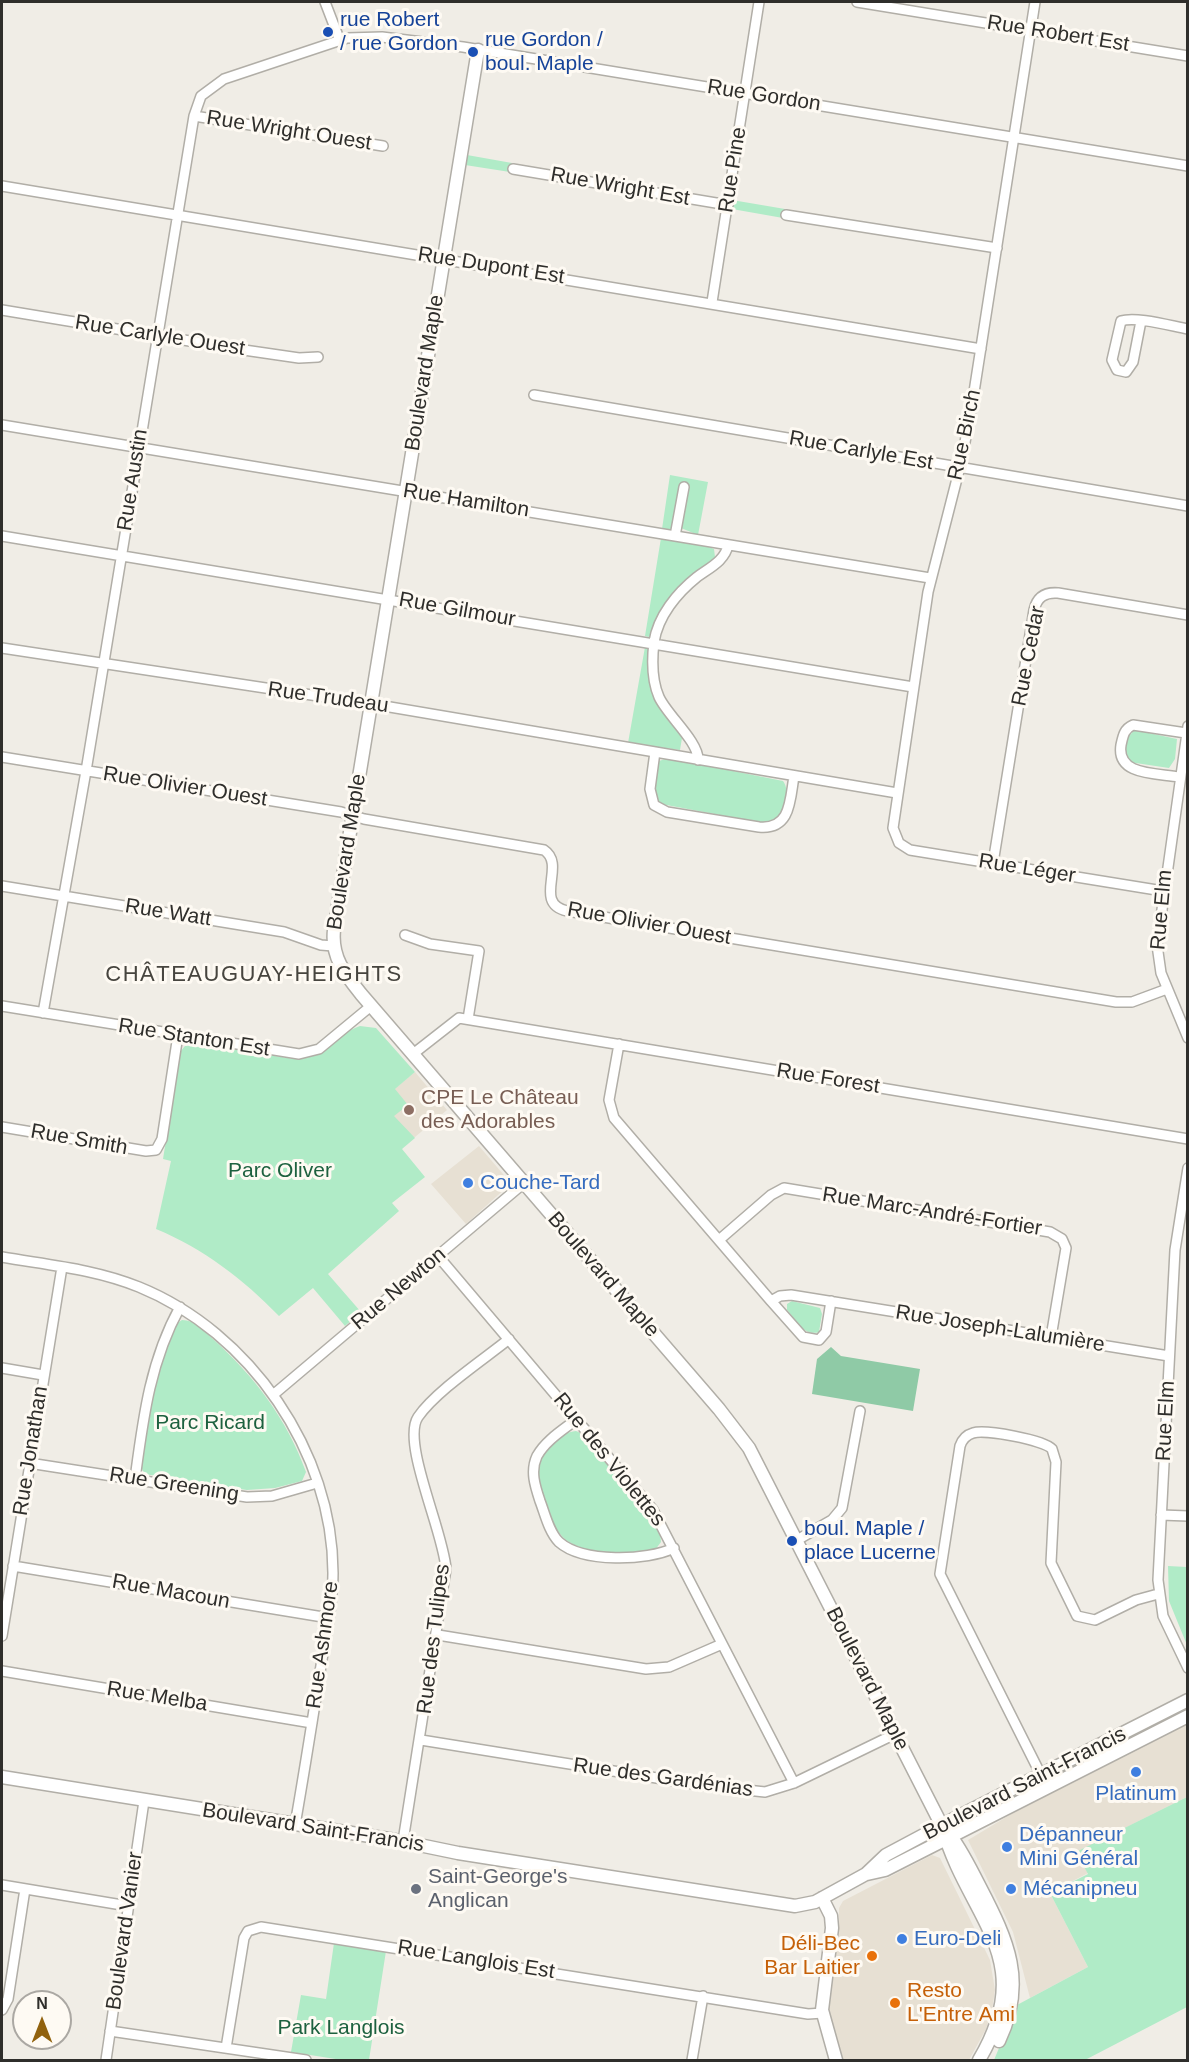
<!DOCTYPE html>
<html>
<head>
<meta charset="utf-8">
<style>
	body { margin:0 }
	#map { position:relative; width:1189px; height:2062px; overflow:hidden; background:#f0ede6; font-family:Arial,sans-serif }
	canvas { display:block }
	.frame { position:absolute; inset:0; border:3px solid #2f2e2b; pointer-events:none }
	.north { position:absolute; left:12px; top:1990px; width:60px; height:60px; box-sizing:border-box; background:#fefaf3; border:2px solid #aba8a3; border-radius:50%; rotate:0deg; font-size:16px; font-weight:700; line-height:24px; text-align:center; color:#2f2e2b }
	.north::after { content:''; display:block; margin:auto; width:21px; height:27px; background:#91620e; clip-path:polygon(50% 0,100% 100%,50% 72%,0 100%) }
</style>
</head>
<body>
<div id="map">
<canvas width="1189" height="2062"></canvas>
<div class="frame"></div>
<div class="north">N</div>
</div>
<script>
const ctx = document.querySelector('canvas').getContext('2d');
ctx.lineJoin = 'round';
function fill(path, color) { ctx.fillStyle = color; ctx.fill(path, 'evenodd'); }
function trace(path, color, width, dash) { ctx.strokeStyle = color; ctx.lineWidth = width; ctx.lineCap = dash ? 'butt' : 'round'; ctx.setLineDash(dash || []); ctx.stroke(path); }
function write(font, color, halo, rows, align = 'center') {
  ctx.font = font + ' Arial,sans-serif'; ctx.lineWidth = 6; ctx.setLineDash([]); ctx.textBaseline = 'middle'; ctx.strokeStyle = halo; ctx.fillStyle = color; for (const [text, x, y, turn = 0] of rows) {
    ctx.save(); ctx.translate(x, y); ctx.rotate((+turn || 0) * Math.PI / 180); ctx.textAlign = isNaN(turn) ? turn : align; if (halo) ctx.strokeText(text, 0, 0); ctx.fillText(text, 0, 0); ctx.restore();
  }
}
fill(new Path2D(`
	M415,1072L447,1110L402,1148L370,1109Z
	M479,1146L509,1181L507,1187L466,1224L431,1184Z
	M1187,1724V1797L1077,1852L1088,1873L1050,1893L1088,1967L1030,1998L1013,1932L968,1840L1013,1813Z
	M932,1855L940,1858L990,1960L995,1990L992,2010L986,2029L969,2060H842L830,2025L828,2010L832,1968L839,1932V1908L843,1901Z`), '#e7e0d3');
fill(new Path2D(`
	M467,155L512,163L510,172L465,165Z
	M732,200L785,209L783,218L732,209Z
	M670,475L708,482L698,535L681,528L688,485L672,529H662Z
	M661,538L709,547L714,549L715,557L675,592L649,637L645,636Z
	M645,647L649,648L657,701L682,738L680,750L628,743Z
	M1135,730L1177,739L1175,759L1169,768L1129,762C1124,750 1124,738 1135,730Z
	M668,758L783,781C790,789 786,812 778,819C774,823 768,822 763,823L661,804C651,793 655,774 659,761Z
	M360,1026L376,1028L415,1072L395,1089L408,1105L394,1116L415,1138L402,1149L425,1177L392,1203L399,1211L328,1274L361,1312L345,1326L313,1288L279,1316C243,1279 204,1249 156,1229L171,1161L163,1159L180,1052L185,1046L198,1044L294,1059C324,1060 335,1034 360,1026Z
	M792,1301L820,1308L822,1314L819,1332C804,1337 795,1319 787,1310V1304Z
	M182,1320C195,1320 204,1331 213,1339C254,1376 287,1419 306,1472L302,1481L275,1488L247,1490L144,1474L141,1466C145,1437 157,1332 182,1320Z
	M576,1431L585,1435C600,1453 664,1521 661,1542L655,1550C629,1555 593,1556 569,1542C552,1533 535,1486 538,1467C540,1451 560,1432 576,1431Z
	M1168,1566L1187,1567V1645L1169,1601Z
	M1187,1797V2007L1085,2060H994L1017,2005L1088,1967L1050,1893L1088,1874L1076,1852Z
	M334,1943L386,1951L369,2060H342L291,2052L301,1995L326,1999Z`), '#b0ebc7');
fill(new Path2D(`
	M831,1347L841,1356L920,1369L913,1411L812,1394L817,1359Z`), '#8fcaa6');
const minor = new Path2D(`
	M325,2L340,41
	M857,2L1188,56
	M1035,2L974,392L962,459L928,592L893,828L899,843L910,850L1163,891
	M194,116L383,146
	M513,169L728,205
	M2,186L981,349
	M786,215L997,248
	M712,302L759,2
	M2,310L244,350L299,358L318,357
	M1141,321L1133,362L1126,372L1117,370L1112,360L1121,321C1136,316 1171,326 1188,329
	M534,395L1188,506
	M2,425L930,578
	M2,536L913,687
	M675,536L684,487
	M2,648L384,706L897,793
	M1188,726L1157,945L1161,973L1188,1038
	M655,752L650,789L654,805L667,812L759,827C791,830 790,800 794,776
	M2,757L341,812L364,819L544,850C567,865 532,903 567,911L1116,1002H1132L1167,989
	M698,760C699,742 667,715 659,697C652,681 652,659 654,642C658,616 677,593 697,577C709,568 725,561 728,545
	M1179,777C1157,773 1116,776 1121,745C1123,736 1124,729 1133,725L1186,733
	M993,863L1034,610C1037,597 1045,592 1058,593L1188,615
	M2,886L284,932L321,945L333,946
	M405,935L430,944L479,951L468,1019
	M2,1006L299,1054L319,1049L371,1006
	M43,1013L86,771L194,116L201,96L224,79L347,38L382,37L463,47L1188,166
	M619,1044L609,1100L614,1118L771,1301L780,1296L791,1295L1169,1356
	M413,1054L459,1018L1188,1139
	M2,1127L146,1151L156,1150L162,1139L178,1035
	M1188,1168L1175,1250L1158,1580L1163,1616L1188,1668
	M719,1240L771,1195L784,1188L1050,1232L1062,1239L1066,1248L1051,1337
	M438,1256L653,1510L794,1783
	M2,1257C48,1265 95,1269 139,1287C250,1332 333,1452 333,1573C333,1606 325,1639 320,1672C312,1723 304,1774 295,1825
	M771,1301L803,1337L819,1340L826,1332L831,1301
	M2,1368L43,1375
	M273,1395L524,1183
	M577,1419C563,1430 546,1440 537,1456C530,1471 535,1486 540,1501C545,1514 549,1532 559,1542C583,1563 647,1561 674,1548
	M29,1463L247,1497L272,1496L317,1483
	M135,1479C143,1419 150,1361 180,1307
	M1161,1515L1188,1516
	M797,1540L832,1520L842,1508L860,1411
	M13,1566L329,1618
	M438,1635L646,1669L669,1667L722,1644
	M2,1636L62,1267
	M2,1671L312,1723
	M421,1740L700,1785L765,1792L794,1783L895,1734
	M1047,1787L940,1574L960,1446C962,1440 966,1435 973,1433C985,1429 1044,1440 1052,1449L1056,1462L1051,1563L1077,1616L1095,1620L1136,1600L1158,1594
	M403,1841L446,1569C444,1533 401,1442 418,1417C436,1391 483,1360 509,1339
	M2,1885L128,1906
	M2,2010L8,1999L25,1889
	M110,2031L306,2060
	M226,2048L244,1938L248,1931L261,1927L808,2014L823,2013
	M106,2060L144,1801
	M692,2060L703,1996`);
const tertiary = new Path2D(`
	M478,50L334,930C331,957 345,974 361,994L719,1409L749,1448L942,1826C968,1919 1040,1957 979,2060
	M2,1777L395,1840L458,1853L795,1906L815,1902L866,1874L886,1855L961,1815L1188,1700
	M947,1831C961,1848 970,1868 980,1887C1008,1941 1027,1982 999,2041
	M867,1874L885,1870L1188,1716
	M822,1898L831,1916L832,1928L822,2010L836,2060`);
trace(minor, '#b1aea7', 12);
trace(tertiary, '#b1aea7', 15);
trace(minor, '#fff', 9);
trace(tertiary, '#fff', 12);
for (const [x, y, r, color] of [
	[328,32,6,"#1a4fb4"],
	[473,52,6,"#1a4fb4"],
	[409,1110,6,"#8d6e63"],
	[468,1183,6,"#3f7fe0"],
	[792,1541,6,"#1a4fb4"],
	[1136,1772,6,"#3f7fe0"],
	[1007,1847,6,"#3f7fe0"],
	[416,1889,6,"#6b7280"],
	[1011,1889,6,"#3f7fe0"],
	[902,1939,6,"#3f7fe0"],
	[872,1956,6,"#e8710a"],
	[895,2003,6,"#e8710a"]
]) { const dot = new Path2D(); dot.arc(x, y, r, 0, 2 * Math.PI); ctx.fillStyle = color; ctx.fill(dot); trace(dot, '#fefaf3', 2); }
write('21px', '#164399', '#fefaf3', [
	["rue Robert",340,20],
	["/ rue Gordon",340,44],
	["rue Gordon /",485,40],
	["boul. Maple",485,64],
	["boul. Maple /",804,1529],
	["place Lucerne",804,1553]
], 'left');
write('21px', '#2f2e2b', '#fefaf3', [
	["Rue Robert Est",1058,34,9],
	["Rue Gordon",764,96,9],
	["Rue Wright Ouest",289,131,9],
	["Rue Pine",733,170,-81],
	["Rue Wright Est",620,187,10],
	["Rue Dupont Est",491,266,9],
	["Rue Carlyle Ouest",160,336,9],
	["Boulevard Maple",425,373,-81],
	["Rue Birch",965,435,-78],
	["Rue Carlyle Est",861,451,10],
	["Rue Austin",133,480,-81],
	["Rue Hamilton",466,501,9],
	["Rue Gilmour",457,610,10],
	["Rue Cedar",1029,656,-79],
	["Rue Trudeau",328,698,8],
	["Rue Olivier Ouest",185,787,9],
	["Boulevard Maple",347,852,-81],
	["Rue Léger",1027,869,9],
	["Rue Elm",1162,910,-85],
	["Rue Watt",168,913,9],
	["Rue Olivier Ouest",649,924,10],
	["Rue Stanton Est",194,1038,9],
	["Rue Forest",828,1079,9],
	["Rue Smith",79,1140,10],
	["Rue Marc-André-Fortier",932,1212,9],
	["Boulevard Maple",603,1275,49],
	["Rue Newton",399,1289,-40],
	["Rue Joseph-Lalumière",1000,1329,9],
	["Rue Elm",1166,1421,-87],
	["Rue Jonathan",31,1451,-81],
	["Rue des Violettes",609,1460,51],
	["Rue Greening",174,1485,9],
	["Rue Macoun",171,1592,10],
	["Rue des Tulipes",434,1639,-83],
	["Rue Ashmore",323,1645,-82],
	["Boulevard Maple",867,1679,63],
	["Rue Melba",157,1697,9],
	["Rue des Gardénias",663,1778,8],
	["Boulevard Saint-Francis",1025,1784,-27],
	["Boulevard Saint-Francis",313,1828,9],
	["Boulevard Vanier",125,1931,-82],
	["Rue Langlois Est",476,1960,9]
]);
write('21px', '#785e54', '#fefaf3', [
	["CPE Le Château",421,1098],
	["des Adorables",421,1122]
], 'left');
write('21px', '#1d613f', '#fefaf3', [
	["Parc Oliver",280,1171],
	["Parc Ricard",210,1423],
	["Park Langlois",341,2028]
]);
write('21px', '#366cbe', '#fefaf3', [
	["Couche-Tard",480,1183],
	["Platinum",1136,1794,"center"],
	["Dépanneur",1019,1835],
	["Mini Général",1019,1859],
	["Mécanipneu",1023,1889],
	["Euro-Deli",914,1939]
], 'left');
write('21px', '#5b616d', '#fefaf3', [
	["Saint-George's",428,1877],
	["Anglican",428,1901]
], 'left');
write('21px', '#c56008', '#fefaf3', [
	["Déli-Bec",860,1944],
	["Bar Laitier",860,1968],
	["Resto",907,1991,"left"],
	["L'Entre Ami",907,2015,"left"]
], 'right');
ctx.letterSpacing = '1.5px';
write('22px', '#47453f', '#fefaf3', [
	["CHÂTEAUGUAY-HEIGHTS",254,975]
]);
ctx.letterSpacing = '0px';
</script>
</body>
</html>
